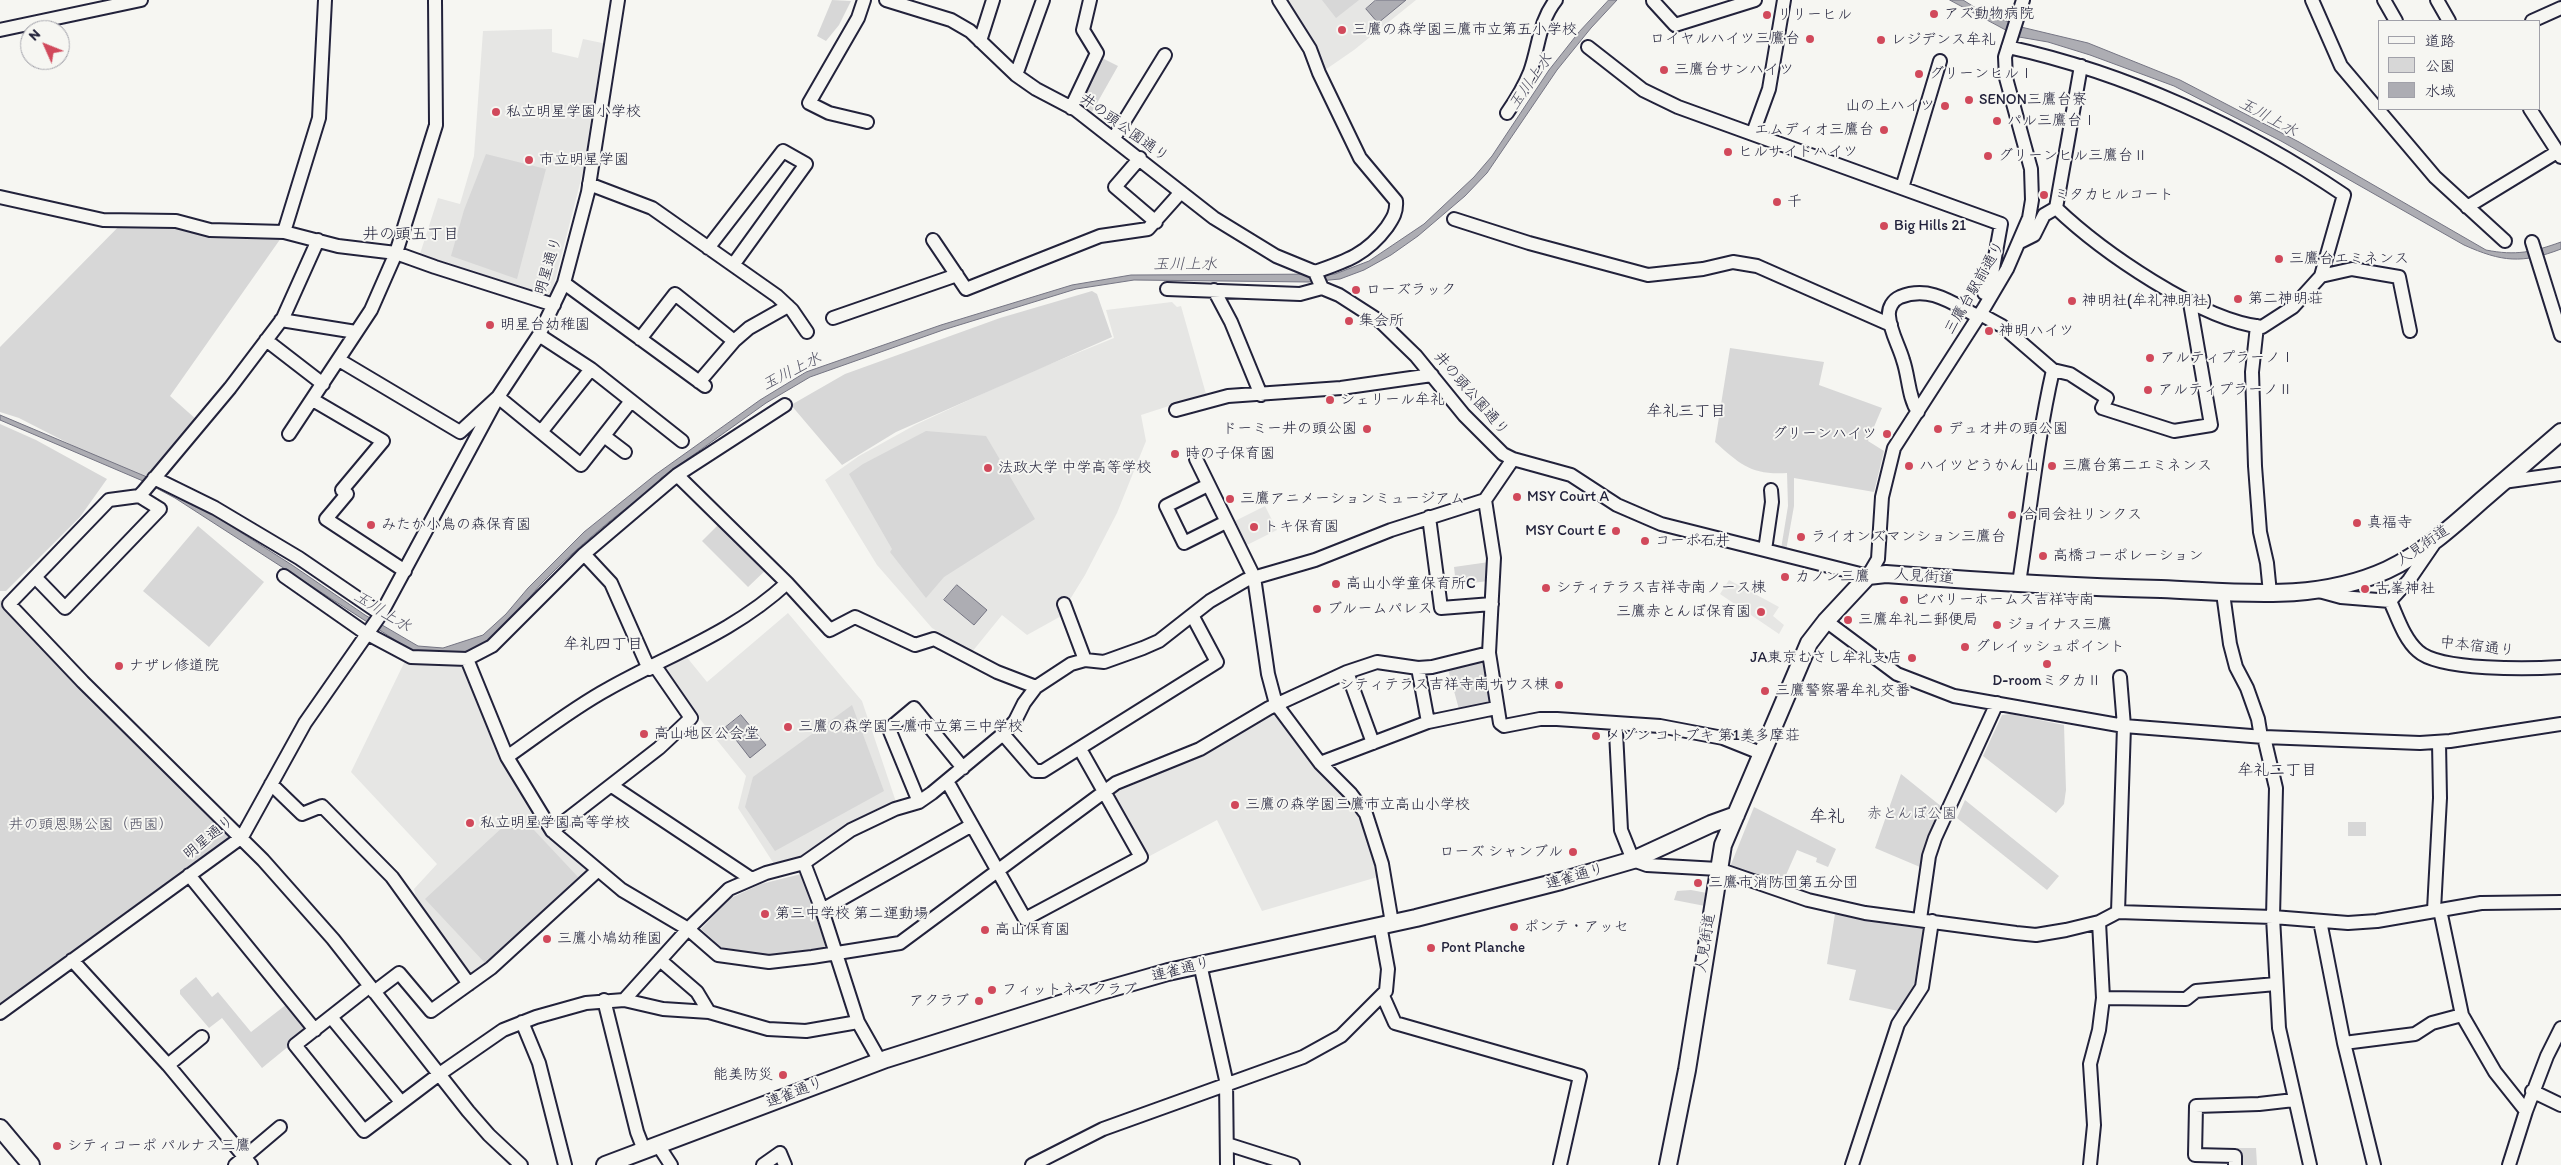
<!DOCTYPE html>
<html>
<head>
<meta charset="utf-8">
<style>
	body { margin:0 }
	#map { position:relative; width:2561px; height:1165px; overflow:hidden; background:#f6f6f2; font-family:Itim,"Klee One",sans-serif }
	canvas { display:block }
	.legend { position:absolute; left:2378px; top:20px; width:162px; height:90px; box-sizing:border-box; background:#f6f6f2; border:1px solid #a1a1a9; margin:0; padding:6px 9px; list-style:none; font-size:15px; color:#22223b }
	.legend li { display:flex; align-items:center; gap:10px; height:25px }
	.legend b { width:25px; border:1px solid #a1a1a9 }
	.north { position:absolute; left:20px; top:20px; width:50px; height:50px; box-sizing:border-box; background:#f6f6f2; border:1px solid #a1a1a9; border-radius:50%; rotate:314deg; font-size:14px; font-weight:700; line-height:20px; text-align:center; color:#22223b }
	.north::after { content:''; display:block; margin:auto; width:18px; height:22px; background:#d1495b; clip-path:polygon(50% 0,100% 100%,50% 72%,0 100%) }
</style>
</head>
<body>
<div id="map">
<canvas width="2561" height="1165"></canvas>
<ul class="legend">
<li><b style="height:6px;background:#f6f6f2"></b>道路</li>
<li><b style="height:14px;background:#d7d7d7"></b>公園</li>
<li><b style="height:14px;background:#adadb3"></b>水域</li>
</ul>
<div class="north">N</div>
</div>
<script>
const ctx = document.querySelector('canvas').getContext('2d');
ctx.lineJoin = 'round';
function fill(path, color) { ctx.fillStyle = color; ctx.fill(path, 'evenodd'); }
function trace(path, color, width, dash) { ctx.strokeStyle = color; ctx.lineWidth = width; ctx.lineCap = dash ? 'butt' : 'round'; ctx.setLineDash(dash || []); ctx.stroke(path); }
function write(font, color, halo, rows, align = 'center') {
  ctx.font = font + ' Itim,"Klee One",sans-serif'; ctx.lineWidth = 4; ctx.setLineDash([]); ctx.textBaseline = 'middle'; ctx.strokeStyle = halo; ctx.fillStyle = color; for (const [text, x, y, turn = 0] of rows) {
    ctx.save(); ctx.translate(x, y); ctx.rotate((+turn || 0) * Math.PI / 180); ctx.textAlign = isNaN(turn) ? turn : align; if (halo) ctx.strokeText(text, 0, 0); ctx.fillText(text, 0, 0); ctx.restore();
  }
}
fill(new Path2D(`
	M1285,0H1416L1354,50L1325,70L1314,44Z
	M552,29V52L578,58L583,39L607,44L603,72L585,164L551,296L419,257L438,198L460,204L474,156L483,31Z
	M1172,302L1177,307L1181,306L1206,394L1141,415L1146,441L1117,513L1085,575L1069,601L1059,607L1063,615L1027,635L1002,615L972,652L932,628L877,565L825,480L859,456L915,425L1023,375L1114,338L1106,310Z
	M1265,506L1277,530L1243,547L1231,523Z
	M1729,580L1779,607L1773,616L1784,625L1779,634L1720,594Z
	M788,613L862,701L896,802L848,824L807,855L774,864L738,808L746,776L695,713L662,667L685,655L707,682Z
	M406,659L463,664L549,835L589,873L471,980L418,907L414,889L437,864L351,772Z
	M1274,711L1361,812L1381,876L1262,911L1217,820L1146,858L1111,797L1112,792L1118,788Z`), '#e6e6e4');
fill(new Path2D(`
	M832,0L851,1L839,25L826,41L817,36Z
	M1322,0H1359L1336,18Z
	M1102,58L1118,66L1092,112L1083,105L1082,101Z
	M486,154L546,169L517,279L451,256L464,210Z
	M132,213L281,238L170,396L197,420L146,483L19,418L0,412V347Z
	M1092,291L1097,294L1112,337L896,432L842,465L791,405L845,374L1000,318Z
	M1730,348L1824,362L1819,385L1882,408L1868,441L1884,451L1874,492L1794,478V506L1786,551L1781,549L1788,506L1787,473C1751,475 1741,465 1715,442Z
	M0,424L36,440L107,479L80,517L6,591H0Z
	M926,431L986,436L1035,519L944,577L926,598L890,552L892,549L849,474L863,464Z
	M722,521L769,567L748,587L702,541Z
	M198,526L264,582L209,647L143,591Z
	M1489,562L1488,581L1456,585L1454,567Z
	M0,600L231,837L0,1006Z
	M1480,659L1483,662L1491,703L1460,713L1448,669Z
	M852,705L884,791L775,851L745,807L753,777Z
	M2010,714L2064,725L2066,790L2064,804L2056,813L1983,756L2002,715Z
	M1901,774L1942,807L1931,829L1920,867L1875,848Z
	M1965,800L2059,876L2047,890L1957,818Z
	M1754,807L1836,849L1828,867L1816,862L1817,858L1797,850L1782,884L1730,867Z
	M518,813L578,877L486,964L425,899Z
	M2348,822H2366V836H2348Z
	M801,874L826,947L766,955L721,947L701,929L731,898L761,884Z
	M1691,890L1707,893L1705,906L1674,900L1677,891Z
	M1835,914L1924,926L1916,981L1898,1011L1849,1000L1856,970L1827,964Z
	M196,977L212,997L218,992L251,1032L287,1004L305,1025L306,1032L262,1068L222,1018L209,1028L180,994V990Z
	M2237,1148H2256L2257,1165H2237Z`), '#d7d7d7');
const water = new Path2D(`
	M1376,0H1406L1378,23L1366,9Z
	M1609,0H1617L1591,28L1557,70L1487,173L1465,196L1418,236L1391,255L1364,270L1340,279L1309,282L1134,280L1076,289L943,330L810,377L766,403L661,478L658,484C617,514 577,547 542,583C522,604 506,637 477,648C456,656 431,655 409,649L175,498L143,481L0,420V415L147,477L182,495L292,565L365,615L418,646L443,648L483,635L506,614L528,588L584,532L655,475L760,400L806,372L941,325L1072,285L1131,275L1335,274L1369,261L1424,224L1474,177L1492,156L1549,70L1579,32Z
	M1950,0H1963L1979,10L2021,27L2088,43L2180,80L2299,142L2486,250C2516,256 2533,252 2561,242V249C2522,264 2502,262 2464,245L2281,141L2174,86L2090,55L2048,42L2019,37Z
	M957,585L987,610L974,625L944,600Z
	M741,715L766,745L750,758L726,727Z`);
fill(water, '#adadb3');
trace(water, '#757583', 1);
const minor = new Path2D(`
	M864,0L858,18L809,103L829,113L867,122
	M886,0L951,20L970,31L1016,75L1036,89L1076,110L1214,218L1276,256L1315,272L1322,288L1339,295L1381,322L1416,356L1464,415L1503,454L1513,459L1571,475L1617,505L1661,524L1868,576L1878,559L1882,497L1894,448L1984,308L2007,269L2029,218L2032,200L2031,169L2006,78L2005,57L2023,0
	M1279,0L1310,49L1319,73L1360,158L1396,201C1397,212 1393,218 1387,227C1367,254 1347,261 1315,272
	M2312,0L2341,66L2435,177L2505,241
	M2384,0L2396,21
	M2437,0L2449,21
	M1653,1L1675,25L1755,0
	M2532,21L2561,8
	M0,30L141,0
	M980,41L993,0
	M1588,47L1643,90L1678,107L2001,224L1992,274L1984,293
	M2008,47C2127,73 2244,127 2344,195L2321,276
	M1016,75L1043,0
	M1071,108L1097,53L1083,30L1090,0
	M2530,109L2561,157
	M1507,113C1516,100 1524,87 1530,72C1539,47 1539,21 1556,0
	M1753,133L1769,89L1784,0
	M1114,138L1165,55
	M1140,158L1115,187L1156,222
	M589,184L652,208L777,296L792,310L807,332
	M1902,188L1940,61
	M0,197L103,220L176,221L210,230L284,232L338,246L396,253L435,267L554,305
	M2467,207L2557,152
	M2056,208L2081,66
	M1454,219L1529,243L1648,275L1703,269L1733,262L1757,266L1891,325
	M284,232L319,118L325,0
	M318,240L283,318L230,388L143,492L139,496L109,500L9,604L83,682L263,860L333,939L468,1111L489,1135L521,1165
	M933,240L966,289L1100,236L1148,229L1181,192
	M2020,242L2034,235L2044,215L2056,208C2101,251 2200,320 2262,327L2293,307L2321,276L2352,269L2399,277L2410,331
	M2532,242L2561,335
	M708,248L783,151L806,164L733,265
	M564,283L705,386
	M1167,289L1300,294L1322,288
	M1214,290L1231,322L1261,395
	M1980,314L2002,326L2053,370L2070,374L2107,398L2102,408L2174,431L2211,425L2190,303
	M833,318L957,275
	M281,320L356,332
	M2257,326L2252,372L2255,466L2260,532L2267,563L2270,593
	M539,335L591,369L682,441
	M640,339L675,294L734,341
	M266,340L323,384
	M339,360L460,432L498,397L581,465L631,401
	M699,382L734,341L749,328L788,306
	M313,400L383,441L342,490L347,494L326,519L405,571
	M1176,410L1228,396L1341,388L1432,375
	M1918,412C1908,397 1909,377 1903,360C1899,346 1890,331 1889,316C1888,308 1893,300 1900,297C1930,285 1952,303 1979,317
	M541,432L591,369
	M289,434L371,310L396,253L436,125L435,0
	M604,436L625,452
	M1196,459L1254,577L1268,674L1276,704L1320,763L1351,794L1366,814L1382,864L1392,923
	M677,475L787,583L830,630L855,617L915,645L934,639L997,672L1036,687
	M154,478L215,508L299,558L381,614
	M2503,482L2561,474
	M1208,485L1166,506L1184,543L1226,522
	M1429,517L1441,608L1492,604
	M1765,550L1772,502L1771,490
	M584,554L611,583L649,669
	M284,576L364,632L411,657L467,659L492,646L584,554L677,475L785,405
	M35,577L65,608L160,509L139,496
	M2019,583C2030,512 2037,440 2053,370
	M2319,591L2341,597L2390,601L2409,580L2433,545
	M2223,593L2230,644L2236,667L2247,688L2258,719L2261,737
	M2390,601C2397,616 2404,639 2418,651C2439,671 2531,669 2561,667
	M1064,604L1085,660
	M1826,621L1897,674L1954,696L2124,726L2264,737L2420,743L2450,741L2561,724
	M1489,653L1494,558L1485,500L1513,459
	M467,659L507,757L552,831L622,890L688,929L718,955L769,962L812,957L900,943L1116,783L1200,749L1269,708L1347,672L1377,662L1418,668L1432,667L1489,653L1500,723L1504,726L1540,719H1557L1660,726L1723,738L1763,754
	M1418,668L1428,722
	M1347,672L1373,743
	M1616,732L1621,830L1633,860L1647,865L1718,869L1808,900L1865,913L2016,933L2036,935L2066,930L2099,922L2118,912L2273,917L2348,923L2377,921L2481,903L2561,902
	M1003,734L1015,721L1024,703L1036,687L1071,664L1085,660L1104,662L1143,648L1159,641L1210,601L1246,580L1315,560L1391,530L1485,500
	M2264,737L2276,788L2273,917L2279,1028L2310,1165
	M507,757C540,734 573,708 608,689C670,654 733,633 787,583
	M1320,763L1428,722L1496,708
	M947,781L1025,919L1141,857L1080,749
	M271,784L302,814L322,806L392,877L469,984
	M612,786L750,878
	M919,802L889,729L914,708L963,768
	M552,831L659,748L691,718L655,666
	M804,863L822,910L858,1022L880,1061
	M189,875L315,1030
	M822,910L972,825
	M2434,910L2440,798L2439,742
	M2440,910L2462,1015L2495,1072L2526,1111L2509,1165
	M2118,912L2124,726L2120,677
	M1920,919L1929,856L1935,838L1997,703
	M2320,921L2344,1043L2374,1165
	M72,960L168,1065L251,1165
	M660,960L697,992L709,1012
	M1200,964L1226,1080L1227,1165
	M370,986L295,1045L364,1131L438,1075L503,1030L536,1017L586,1003L624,1000L663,1009L709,1012L768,1029L806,1031L858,1022
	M374,992L399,973L431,1011L491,968L597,871
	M1383,996L1395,1023L1580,1076L1560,1165
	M2103,998L2186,999L2196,991L2276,984
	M604,1000L637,1132L644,1150
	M624,1000L688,929L729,889L766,873L804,863L851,830L895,809L919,802L932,793L1003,734L1035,771H1043L1217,662L1192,615
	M0,1013L242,837L305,723L381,614L498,397L539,335L564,283L588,192L618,0
	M331,1017L401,1102
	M522,1022L539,1063L565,1165
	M2344,1043L2415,1034L2432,1023L2462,1015
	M168,1065L202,1037
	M2532,1091L2561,1105
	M2526,1111L2547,1056L2561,1028
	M1227,1144L1293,1165
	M658,1145L671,1165
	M235,1165L280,1127
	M763,1165L780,1153L785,1165
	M1032,1165L1103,1129L1303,1057L1341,1036L1386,991L1388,969L1380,925
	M1852,1165L1898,1024L1922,987L1932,921
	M2090,1165L2094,1125L2090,1064L2099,1030L2103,998L2099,922
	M2235,1165V1156L2195,1155L2196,1106L2259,1104L2294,1100`);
const major = new Path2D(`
	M0,1128L31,1165
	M605,1165L886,1059L1098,992L1168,972L1416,918L1561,881L1633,860L1711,824L1736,815
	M1668,1165L1687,1070L1723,845L1809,643L1826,621L1868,576L1886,574C1977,581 2069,587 2161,589C2238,592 2315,603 2387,570C2423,553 2452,527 2481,501C2508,478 2534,455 2561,432`);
trace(minor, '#22223b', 16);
trace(major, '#22223b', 20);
trace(minor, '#f6f6f2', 12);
trace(major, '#f6f6f2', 16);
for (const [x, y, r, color] of [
	[1934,14,5,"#d1495b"],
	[1767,15,5,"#d1495b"],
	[1342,30,5,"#d1495b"],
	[1810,39,5,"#d1495b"],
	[1881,40,5,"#d1495b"],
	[1664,70,5,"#d1495b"],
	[1919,74,5,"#d1495b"],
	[1969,100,5,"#d1495b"],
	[1945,106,5,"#d1495b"],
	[496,112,5,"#d1495b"],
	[1997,121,5,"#d1495b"],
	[1884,130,5,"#d1495b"],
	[1728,152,5,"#d1495b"],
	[1988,156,5,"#d1495b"],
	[529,160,5,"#d1495b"],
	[2044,195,5,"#d1495b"],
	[1777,202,5,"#d1495b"],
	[1884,226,5,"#d1495b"],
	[2279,259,5,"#d1495b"],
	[1356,290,5,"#d1495b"],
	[2238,299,5,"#d1495b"],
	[2072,301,5,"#d1495b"],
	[1349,321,5,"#d1495b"],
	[490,325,5,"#d1495b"],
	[1989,331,5,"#d1495b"],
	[2150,358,5,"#d1495b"],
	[2148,390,5,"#d1495b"],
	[1330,400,5,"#d1495b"],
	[1367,429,5,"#d1495b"],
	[1938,429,5,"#d1495b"],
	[1887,434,5,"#d1495b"],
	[1175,454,5,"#d1495b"],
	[1909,466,5,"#d1495b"],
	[2052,466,5,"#d1495b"],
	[988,468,5,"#d1495b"],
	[1517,497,5,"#d1495b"],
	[1230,499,5,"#d1495b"],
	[2012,515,5,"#d1495b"],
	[2357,523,5,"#d1495b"],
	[371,525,5,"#d1495b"],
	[1254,527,5,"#d1495b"],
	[1616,531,5,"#d1495b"],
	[1801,537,5,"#d1495b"],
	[1645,541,5,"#d1495b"],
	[2043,556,5,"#d1495b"],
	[1785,577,5,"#d1495b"],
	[1336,584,5,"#d1495b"],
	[1546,588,5,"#d1495b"],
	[2365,589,5,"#d1495b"],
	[1904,600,5,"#d1495b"],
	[1317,609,5,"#d1495b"],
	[1761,612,5,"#d1495b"],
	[1848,620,5,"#d1495b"],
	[1997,625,5,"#d1495b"],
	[1965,647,5,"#d1495b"],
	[1912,658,5,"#d1495b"],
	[2047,664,5,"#d1495b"],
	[119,666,5,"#d1495b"],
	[1559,685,5,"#d1495b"],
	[1765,691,5,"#d1495b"],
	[788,727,5,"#d1495b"],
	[644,734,5,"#d1495b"],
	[1596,736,5,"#d1495b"],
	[1235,805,5,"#d1495b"],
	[470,823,5,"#d1495b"],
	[1573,852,5,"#d1495b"],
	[1698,883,5,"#d1495b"],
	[765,914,5,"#d1495b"],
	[1514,927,5,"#d1495b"],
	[985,930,5,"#d1495b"],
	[547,939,5,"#d1495b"],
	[1431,948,5,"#d1495b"],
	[992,990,5,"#d1495b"],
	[979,1001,5,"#d1495b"],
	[783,1075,5,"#d1495b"],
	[57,1146,5,"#d1495b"]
]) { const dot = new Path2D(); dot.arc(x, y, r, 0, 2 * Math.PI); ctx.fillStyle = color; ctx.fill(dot); trace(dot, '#f6f6f2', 2); }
write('15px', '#22223b', '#f6f6f2', [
	["アズ動物病院",1944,14],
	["リリーヒル",1777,15],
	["三鷹の森学園三鷹市立第五小学校",1352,30],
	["ロイヤルハイツ三鷹台",1800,39,"right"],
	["レジデンス牟礼",1891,40],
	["三鷹台サンハイツ",1674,70],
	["グリーンヒルⅠ",1929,74],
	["SENON三鷹台寮",1979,100],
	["山の上ハイツ",1935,106,"right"],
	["私立明星学園小学校",506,112],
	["パル三鷹台Ⅰ",2007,121],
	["エムディオ三鷹台",1874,130,"right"],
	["ヒルサイドハイツ",1738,152],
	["グリーンヒル三鷹台Ⅱ",1998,156],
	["市立明星学園",539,160],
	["ミタカヒルコート",2054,195],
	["千",1787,202],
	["Big Hills 21",1894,226],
	["三鷹台エミネンス",2289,259],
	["ローズラック",1366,290],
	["第二神明荘",2248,299],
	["神明社(牟礼神明社)",2082,301],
	["集会所",1359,321],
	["明星台幼稚園",500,325],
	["神明ハイツ",1999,331],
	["アルティプラーノⅠ",2160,358],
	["アルティプラーノⅡ",2158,390],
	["シェリール牟礼",1340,400],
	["ドーミー井の頭公園",1357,429,"right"],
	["デュオ井の頭公園",1948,429],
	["グリーンハイツ",1877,434,"right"],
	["時の子保育園",1185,454],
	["ハイツどうかん山",1919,466],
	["三鷹台第二エミネンス",2062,466],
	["法政大学 中学高等学校",998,468],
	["MSY Court A",1527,497],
	["三鷹アニメーションミュージアム",1240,499],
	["合同会社リンクス",2022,515],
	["真福寺",2367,523],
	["みたか小鳥の森保育園",381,525],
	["トキ保育園",1264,527],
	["MSY Court E",1606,531,"right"],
	["ライオンズマンション三鷹台",1811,537],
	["コーポ石井",1655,541],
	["高橋コーポレーション",2053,556],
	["カノン三鷹",1795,577],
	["高山小学童保育所C",1346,584],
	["シティテラス吉祥寺南ノース棟",1556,588],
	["古峯神社",2375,589],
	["ビバリーホームス吉祥寺南",1914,600],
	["ブルームパレス",1327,609],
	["三鷹赤とんぼ保育園",1751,612,"right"],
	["三鷹牟礼二郵便局",1858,620],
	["ジョイナス三鷹",2007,625],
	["グレイッシュポイント",1975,647],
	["JA東京むさし牟礼支店",1902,658,"right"],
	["ナザレ修道院",129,666],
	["D-roomミタカⅡ",2047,681,"center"],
	["シティテラス吉祥寺南サウス棟",1549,685,"right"],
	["三鷹警察署牟礼交番",1775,691],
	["三鷹の森学園三鷹市立第三中学校",798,727],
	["高山地区公会堂",654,734],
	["メゾン コトブキ 第1美多摩荘",1606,736],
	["三鷹の森学園三鷹市立高山小学校",1245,805],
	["私立明星学園高等学校",480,823],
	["ローズ シャンブル",1563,852,"right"],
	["三鷹市消防団第五分団",1708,883],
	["第三中学校 第二運動場",775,914],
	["ポンテ・アッセ",1524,927],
	["高山保育園",995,930],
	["三鷹小鳩幼稚園",557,939],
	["Pont Planche",1441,948],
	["フィットネスクラブ",1002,990],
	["アクラブ",969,1001,"right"],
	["能美防災",773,1075,"right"],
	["シティコーポ パルナス三鷹",67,1146]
], 'left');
write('15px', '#22223b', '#f6f6f2', [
	["井の頭公園通り",1124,128,36],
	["明星通り",549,266,-73],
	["三鷹台駅前通り",1975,288,-60],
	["井の頭公園通り",1471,394,49],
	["人見街道",2423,546,-34],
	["人見街道",1924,577,4],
	["中本宿通り",2477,647,7],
	["明星通り",209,838,-39],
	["連雀通り",1575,877,-16],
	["人見街道",1706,943,-81],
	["連雀通り",1181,970,-14],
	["連雀通り",795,1093,-21]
]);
write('15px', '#4f4f62', '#f6f6f2', [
	["赤とんぼ公園",1912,814],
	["井の頭恩賜公園（西園）",91,825]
]);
write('italic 16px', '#535365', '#f6f6f2', [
	["玉川上水",1531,82,-55],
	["玉川上水",2268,118,29],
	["玉川上水",1185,265],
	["玉川上水",792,372,-27],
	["玉川上水",382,612,32]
]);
write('16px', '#22223b', '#f6f6f2', [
	["井の頭五丁目",411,235],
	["牟礼三丁目",1686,412],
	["牟礼四丁目",603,645],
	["牟礼二丁目",2277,771]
]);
write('18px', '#22223b', '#f6f6f2', [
	["牟礼",1827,817]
]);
</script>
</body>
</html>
